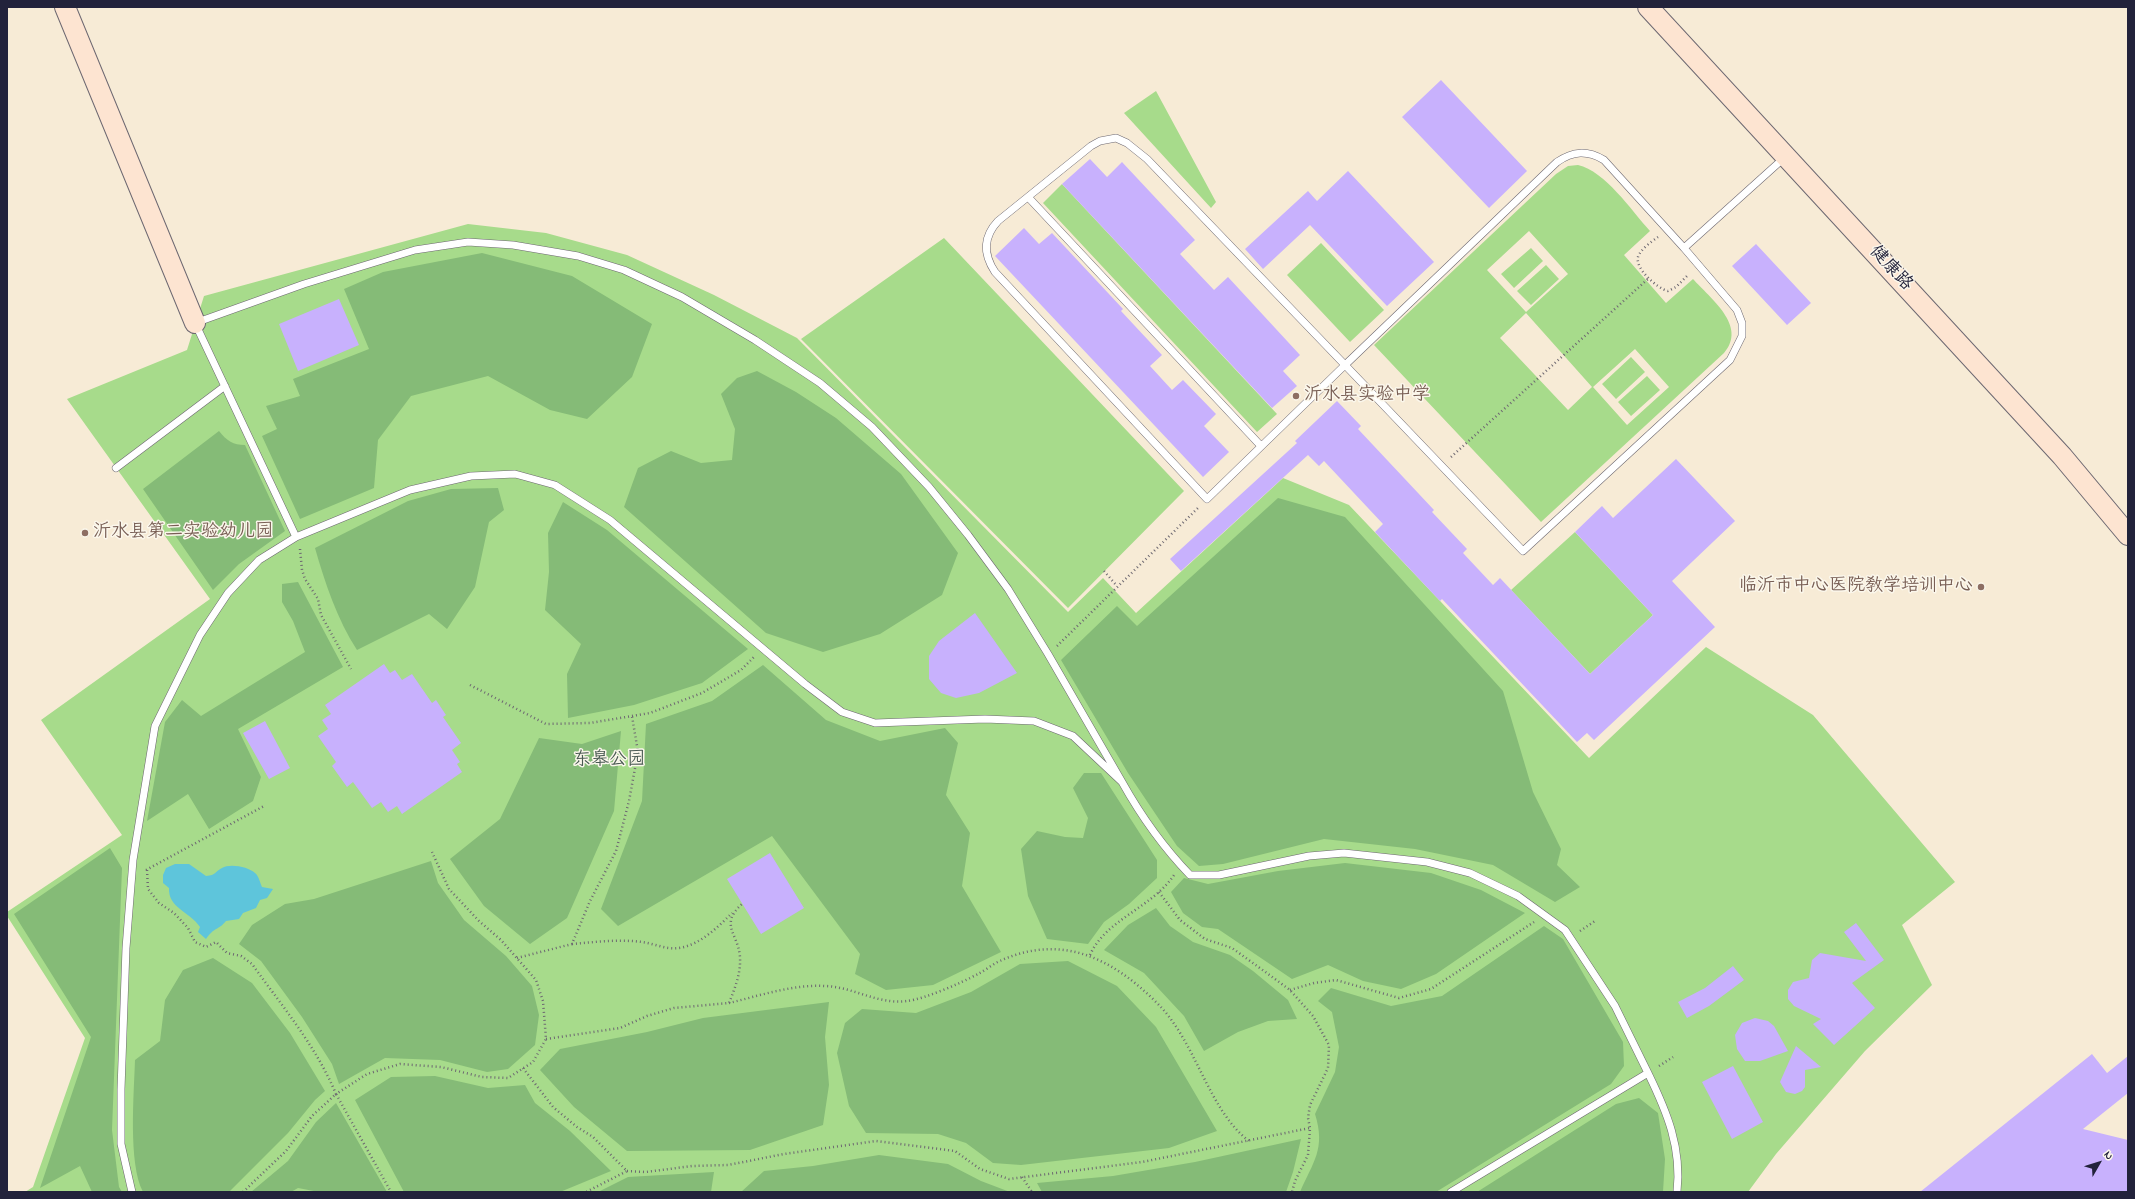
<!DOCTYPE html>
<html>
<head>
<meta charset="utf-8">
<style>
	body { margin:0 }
	#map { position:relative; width:2135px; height:1199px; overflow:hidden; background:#f7ebd6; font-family:"Indie Flower",sans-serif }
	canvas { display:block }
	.frame { position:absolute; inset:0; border:8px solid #22223b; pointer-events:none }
	.north { position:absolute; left:2079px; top:1143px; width:40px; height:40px; -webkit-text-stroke:3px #fbf7ec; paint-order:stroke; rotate:51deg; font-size:11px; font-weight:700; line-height:16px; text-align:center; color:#22223b }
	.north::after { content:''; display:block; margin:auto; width:14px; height:18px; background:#22223b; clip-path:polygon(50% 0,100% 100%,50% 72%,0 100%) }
</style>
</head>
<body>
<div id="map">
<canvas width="2135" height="1199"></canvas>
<div class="frame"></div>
<div class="north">N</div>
</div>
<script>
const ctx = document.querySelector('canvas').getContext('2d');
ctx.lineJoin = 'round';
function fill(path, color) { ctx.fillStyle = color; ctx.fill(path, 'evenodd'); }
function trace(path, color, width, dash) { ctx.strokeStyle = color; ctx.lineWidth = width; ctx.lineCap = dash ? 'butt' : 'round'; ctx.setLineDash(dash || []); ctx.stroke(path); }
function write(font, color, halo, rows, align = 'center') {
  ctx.font = font + ' "Indie Flower","LXGW WenKai TC",sans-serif'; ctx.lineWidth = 3; ctx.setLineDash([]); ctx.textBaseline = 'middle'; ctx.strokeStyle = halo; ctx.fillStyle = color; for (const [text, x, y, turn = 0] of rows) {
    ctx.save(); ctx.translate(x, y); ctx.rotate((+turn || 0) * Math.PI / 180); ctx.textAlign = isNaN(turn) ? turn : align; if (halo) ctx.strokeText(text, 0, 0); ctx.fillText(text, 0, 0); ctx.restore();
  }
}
fill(new Path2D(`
	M1156,91L1216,202L1211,208L1124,113Z
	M1578,165C1605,171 1631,210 1650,231L1624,255L1666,303L1693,279C1710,298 1748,326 1724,353L1541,522L1374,345L1556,174L1568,166ZM1529,231L1568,274L1526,312L1487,270ZM1526,313L1592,387L1568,410L1500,338ZM1635,349L1669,387L1627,425L1593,387Z
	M1062,184L1277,414L1257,432L1043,203Z
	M468,224L546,233L627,255L714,295L797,338L1068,612L1103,578L1136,613L1283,478L1349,505L1589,758L1706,647L1813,715L1955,882L1902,925L1932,985L1865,1051L1776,1154L1748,1192H25L33,1187L85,1038L7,916V912L122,835L41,720L210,599L67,399L187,350L204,296Z
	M944,238L1184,491L1068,608L801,339Z
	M1321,243L1384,310L1350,342L1287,275Z
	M1531,248L1543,261L1514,288L1501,274Z
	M1546,265L1559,279L1531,305L1517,291Z
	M1631,357L1645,372L1616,399L1602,384Z
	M1647,376L1660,390L1631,416L1618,402Z
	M1575,532L1653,615L1590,674L1511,590Z`), '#a7db8b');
fill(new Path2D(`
	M482,253L572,276L652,324L632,377L587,419L550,410L488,376L411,396L378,440L374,488L300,519L262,436L277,429L266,406L300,396L293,379L369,349L344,289L383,272Z
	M757,371L796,392L836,418L901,474L958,553L942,595L880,634L823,652L766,633L624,507L638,468L671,451L701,463L732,460L735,429L721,394L737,378Z
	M219,431C227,441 233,445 245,445L285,531L239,564L213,590L143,489Z
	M498,488L504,510L489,522L475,587L447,629L429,614L357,650C337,619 325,583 315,548L408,501L451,489Z
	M1278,498L1345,517L1503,691L1533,792L1561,849L1557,865L1580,887L1555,902L1493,865L1415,849L1324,839L1223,864L1199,866L1177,846L1128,773L1061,660L1117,606L1137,626Z
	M563,502L607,530L748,649L702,683L634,705L568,718L567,674L581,644L545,610L549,572L548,533Z
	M298,582L343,667L238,729L261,777L253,801L209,829L188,794L147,821L165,722L182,700L201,716L305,652L293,621L282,602V584Z
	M763,665L826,720L880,741L945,728L958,743L946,795L970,833L962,886L1001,952L933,985L886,990L855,974L860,954L772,836L618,926L601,909L642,801L646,724L712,701Z
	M621,731L614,811L567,918L530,944L484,906L450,859L500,819L539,738L582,744Z
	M1084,773H1101L1157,860V878L1129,904L1104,922L1088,944L1047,939L1028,896L1021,849L1037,831L1065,837L1083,838L1088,818L1073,788Z
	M110,848L122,868L112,1130L119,1187L122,1192H92L80,1166L40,1188L91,1037L14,914Z
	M431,861L438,883L464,920L506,956L532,986L539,1015L535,1045L508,1069L487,1072L440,1060L385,1058L339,1084L332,1064L302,1017L261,961L239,944L252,925L285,904L314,899Z
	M1345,863L1431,873L1481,890L1525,913L1436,974L1401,989L1363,981L1328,965L1292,979L1218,929L1202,927L1183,913L1171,892L1184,878L1208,884L1278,871Z
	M1156,908L1170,926L1193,942L1230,955L1253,971L1288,1000L1297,1019L1268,1021L1238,1032L1204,1051L1184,1016L1144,973L1104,950L1128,925Z
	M1544,926L1563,939L1623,1042L1624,1066L1611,1084L1436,1192H1300C1313,1162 1326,1149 1315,1114L1335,1072L1339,1047L1332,1012L1318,1001L1331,988L1391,1006L1442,996Z
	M213,958L252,983L290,1033L325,1091L315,1100L288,1133L229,1192H143C128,1163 134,1094 135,1060L160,1041L165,1000L183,970Z
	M1068,961L1117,986L1156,1027L1217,1131L1169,1148L1021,1165L993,1163L966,1143L938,1134L866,1133L849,1106L837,1053L845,1023L862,1009L916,1013L971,992L1020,964Z
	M829,1002L825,1037L829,1085L823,1125L750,1150L627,1151L574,1107L540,1070L560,1049L647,1032L703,1018Z
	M435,1076L488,1088L525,1085L535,1103L570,1131L611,1171L560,1192H404L355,1100L391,1077Z
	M1639,1098L1658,1113L1665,1159L1663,1192H1477L1616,1104Z
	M336,1103L387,1192H319L298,1188L291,1192H251L288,1161L316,1122Z
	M1301,1139L1293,1172L1286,1192H1042L1037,1183L1113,1176L1195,1162Z
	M879,1155L948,1164L981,1181L1010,1192H741L764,1171L813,1166Z
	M714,1172L711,1192H598L628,1177Z`), '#85bb77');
fill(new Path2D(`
	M175,864H189L206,876C217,875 214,872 222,868C230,863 249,867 255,873C259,876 260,883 262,887L273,889L267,898L260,900L256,908L243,913L239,919L226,921C219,930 214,927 206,939L198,932L200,927C189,911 168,908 169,888L163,883V875L166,868Z`), '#5ec5db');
fill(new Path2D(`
	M1441,80L1527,171L1489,208L1402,117Z
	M1090,159L1107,177L1122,162L1195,240L1180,254L1196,271L1214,290L1228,277L1300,355L1283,371L1297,386L1272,408L1062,184Z
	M1348,171L1434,262L1387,306L1310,225L1263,269L1245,249L1308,191L1317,201Z
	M1024,228L1039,244L1052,233L1123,309L1121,311L1162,355L1150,366L1172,390L1183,380L1216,414L1204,426L1229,452L1203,477L995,256Z
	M1756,244L1811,303L1787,325L1732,266Z
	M339,299L359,345L298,371L279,324Z
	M1337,401L1361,426L1358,429L1434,510L1432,512L1467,549L1463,553L1493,585L1500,578L1590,674L1653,615L1575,532L1602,506L1613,518L1676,459L1735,521L1672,581L1715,627L1594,740L1587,733L1577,742L1442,599L1440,601L1375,532L1383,524L1324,461L1319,466L1308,455L1181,571L1170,559L1297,443L1295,441Z
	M975,613L1017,673L979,693L956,698L941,693L929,679V656L939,641Z
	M384,664L390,673L395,670L402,680L412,674L432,703L436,700L446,715L443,717L461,743L452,750L460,762L457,764L462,772L402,814L397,806L388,812L381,802L372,808L353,782L347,787L332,766L336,762L318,736L328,729L322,720L331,714L325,705Z
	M265,721L290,768L269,779L243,733Z
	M770,853L804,908L761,934L727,879Z
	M1856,923L1884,960L1852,983L1875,1008L1834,1045L1813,1024L1821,1019L1794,1006L1788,999V990L1793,982L1809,978L1812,960L1820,953L1866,961L1844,932Z
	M1733,966L1744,980L1709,1006L1687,1018L1678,1002L1705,988Z
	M1755,1018L1768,1021L1774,1026L1788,1051L1760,1061H1745L1737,1049L1735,1035L1742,1023Z
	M1796,1046L1821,1067L1805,1070V1087L1802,1091L1795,1094L1786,1092L1780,1082Z
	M2092,1054L2107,1073L2128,1056V1093L2083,1129L2128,1140V1192H1920Z
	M1733,1066L1763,1122L1732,1139L1702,1082Z`), '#c8b1fd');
const lane = new Path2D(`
	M1116,138L1127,143L1147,159L1345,365L1207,499L995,272C983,254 983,237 998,221L1091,146L1100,141Z
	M1028,197L1261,446
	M1684,248L1604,160C1587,150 1573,151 1557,162L1345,365L1523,551L1730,360L1742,336V323L1737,310L1684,248L1784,158
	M116,468L225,386
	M1122,782L1073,736L1034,721L985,719L875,723L842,712L805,684L610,520L555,485L515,474L471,476L410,490L296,537L195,323L304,284L415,250L468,242L513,245L578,256L624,270L682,297L755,340L820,383L872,427L929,487L968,535L1008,589L1048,654L1122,782C1141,816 1163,847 1190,875H1219L1309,856L1344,853L1427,862L1470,873L1518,896L1565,930L1615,1006L1648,1073L1451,1192
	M1648,1073C1667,1112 1682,1148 1677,1192
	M132,1192L121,1144V1089L126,948L133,860L155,726L200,635L228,593L259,560L296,537`);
const secondary = new Path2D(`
	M65,7L195,323
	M1648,7L2062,456L2128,535`);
trace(lane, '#6d6871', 8);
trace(secondary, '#6d6871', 22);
trace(new Path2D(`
	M1658,237C1652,241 1640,250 1638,257C1635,269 1658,289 1668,291L1676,287L1689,274
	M1451,457L1649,278
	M300,549L302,570L305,579L318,599L321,615L351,669
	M1104,571L1117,586
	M1057,646L1199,507
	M470,685L546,724L590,723L650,713L702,693L741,670L754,657
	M146,870L264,806
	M147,870L148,889L159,903L174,913L188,928L195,942L206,947L216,942L227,953L241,956L252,964C282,1006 316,1046 336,1094L367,1074L400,1064L441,1067L482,1077L508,1078L533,1062L546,1039L543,1001L536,980L501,940L479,921L449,889L432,852
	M1159,892L1180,920L1205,939L1232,948L1264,971L1290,990L1313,1016L1329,1045L1328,1068L1310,1105L1308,1118L1310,1128
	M1580,931L1595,921
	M572,944C595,942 619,939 642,942C651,943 660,947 669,948C694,951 716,929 732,913
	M1090,955C1106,919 1152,908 1174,875
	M517,958L572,944L590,901L616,851L629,801L638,752L632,716
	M1290,990L1314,983L1336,980L1399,998L1431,989L1534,922
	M729,1003C759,996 793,984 825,986C854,987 878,1005 907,1001C925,999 961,983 978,974C986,970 994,963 1002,960C1064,933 1114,960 1157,1003C1196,1041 1208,1110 1249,1141
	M546,1039L620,1028L647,1016L674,1008L729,1003C735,988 741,973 740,957C738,933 719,925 742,904
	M1659,1066L1673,1057
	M523,1068L553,1107L577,1127L593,1137L627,1171L586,1192
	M627,1171L646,1172L692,1166L728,1165L784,1154L876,1141L955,1151L980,1169L1009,1179L1142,1162L1310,1128L1308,1155L1295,1181L1292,1192
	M1022,1177L1032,1192
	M243,1192L286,1151L312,1116L336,1094L391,1192`), '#6d6871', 2.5, [1, 3]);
trace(lane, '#fff', 7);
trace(secondary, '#fde4d1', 20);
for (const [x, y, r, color] of [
	[1296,396,4,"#8d6e63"],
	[85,533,4,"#8d6e63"],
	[1981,587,4,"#8d6e63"]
]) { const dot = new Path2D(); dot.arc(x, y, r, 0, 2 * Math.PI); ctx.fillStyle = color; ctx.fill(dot); trace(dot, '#fbf7ec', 1.5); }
write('18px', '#22223b', '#fbf7ec', [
	["健康路",1890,269,47]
]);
write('18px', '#785e54', '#fbf7ec', [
	["沂水县实验中学",1304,396],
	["沂水县第二实验幼儿园",93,533],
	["临沂市中心医院教学培训中心",1973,587,"right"]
], 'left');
write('18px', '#4a5a53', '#fbf7ec', [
	["东皋公园",609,761]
]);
</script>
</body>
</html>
